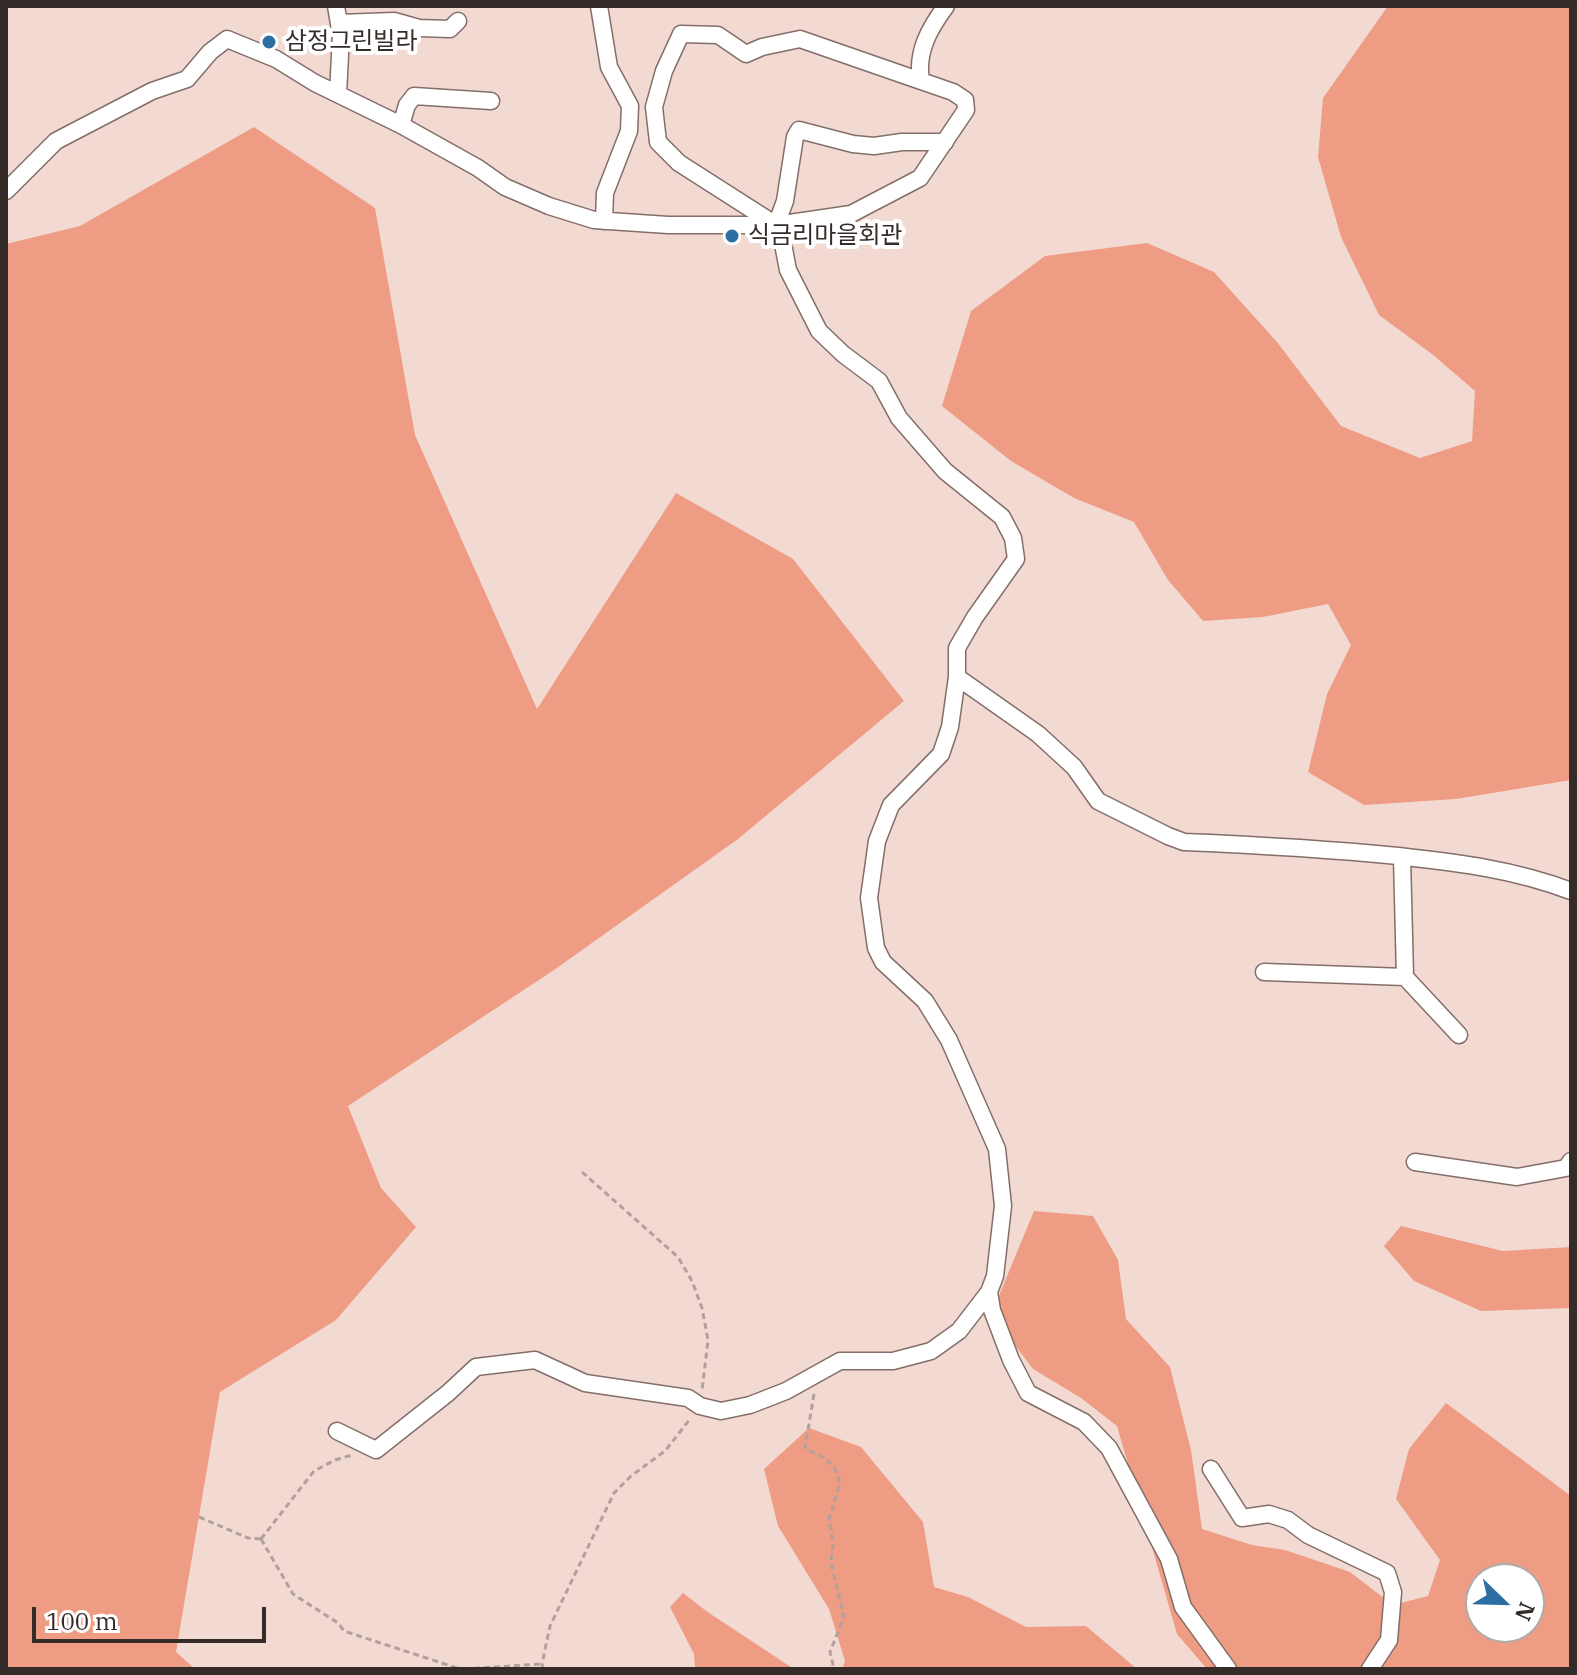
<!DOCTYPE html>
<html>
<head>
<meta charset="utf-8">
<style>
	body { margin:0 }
	#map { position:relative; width:1577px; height:1675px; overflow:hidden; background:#f2dad3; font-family:"IBM Plex Serif",serif }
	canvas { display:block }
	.frame { position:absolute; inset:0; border:8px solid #352c29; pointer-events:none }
	.north { position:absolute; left:1465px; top:1563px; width:80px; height:80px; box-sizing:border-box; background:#fff; border:2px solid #aeaba9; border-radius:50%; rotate:113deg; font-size:22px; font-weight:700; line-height:32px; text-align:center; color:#352c29 }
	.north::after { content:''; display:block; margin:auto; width:28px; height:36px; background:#2d6ea4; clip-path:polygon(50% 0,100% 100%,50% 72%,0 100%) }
	.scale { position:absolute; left:32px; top:1607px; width:234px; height:36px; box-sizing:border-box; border:4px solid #352c29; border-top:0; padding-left:10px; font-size:24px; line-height:28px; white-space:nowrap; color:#352c29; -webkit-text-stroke:6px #fff; paint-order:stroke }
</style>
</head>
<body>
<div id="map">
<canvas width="1577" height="1675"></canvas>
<div class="frame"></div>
<div class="north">N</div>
<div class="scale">100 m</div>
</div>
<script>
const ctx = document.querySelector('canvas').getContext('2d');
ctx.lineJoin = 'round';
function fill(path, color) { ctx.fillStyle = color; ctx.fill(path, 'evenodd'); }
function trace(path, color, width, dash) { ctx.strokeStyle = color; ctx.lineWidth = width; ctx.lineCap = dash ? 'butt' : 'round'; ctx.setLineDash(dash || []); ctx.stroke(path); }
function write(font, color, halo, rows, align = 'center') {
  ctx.font = font + ' "IBM Plex Serif","Noto Sans KR",serif'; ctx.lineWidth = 8; ctx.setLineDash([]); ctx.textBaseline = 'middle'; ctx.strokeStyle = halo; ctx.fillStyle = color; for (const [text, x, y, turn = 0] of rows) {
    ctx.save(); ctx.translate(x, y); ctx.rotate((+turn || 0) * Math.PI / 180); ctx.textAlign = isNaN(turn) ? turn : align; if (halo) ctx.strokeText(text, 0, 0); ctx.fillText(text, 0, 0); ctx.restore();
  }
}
fill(new Path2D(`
	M1388,6H1571V780L1456,799L1364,805L1308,772L1327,694L1351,645L1328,604L1263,617L1203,621L1168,580L1134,522L1074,498L1011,461L942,406L971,311L1045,256L1147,243L1214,272L1277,342L1341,426L1420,458L1472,441L1475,391L1432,354L1379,315L1341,237L1318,157L1323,98Z
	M254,127L375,208L415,435L537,709L676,493L793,559L904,701L738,839L554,970L348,1106L381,1188L416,1227L336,1320L220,1392L176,1652L195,1669H6V244L80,226Z
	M1034,1211L1093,1216L1118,1260L1126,1319L1170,1367L1191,1450L1202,1529L1252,1545L1285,1550L1350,1572L1393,1605L1428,1596L1440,1560L1396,1499L1409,1449L1446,1403L1571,1496V1669H1207L1177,1634L1117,1426L1081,1398L1033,1369L1002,1328L998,1298ZM1481,1579H1529V1627H1481Z
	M1401,1226L1503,1251L1571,1247V1308L1481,1311L1414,1281L1384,1246Z
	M809,1428L861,1447L923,1522L934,1587L968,1597L1026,1627L1086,1626L1137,1669H842L845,1661L829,1609L778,1526L764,1469Z
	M683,1593L709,1613L794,1669H695L694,1654L670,1607Z`), '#ee9c84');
const minor = new Path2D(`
	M336,6L341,36L338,94
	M599,6L609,67L630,106L629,131L605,193L604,221
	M339,23L394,21L419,28L450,29L458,21
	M401,125L407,105L414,96L491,101
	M6,191L56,141L152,91L187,79L210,52L227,39L276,59L315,83L401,125L478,168L505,187L549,206L594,220L668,225H776L851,214L920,178L966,110L965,100L953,92L921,81C916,52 929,29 946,6
	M776,225L785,201L795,137L799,130L853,144L874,146L902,142H945
	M957,677L1038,734L1074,767L1098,801L1168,836L1184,842C1256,845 1327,849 1398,856C1459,863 1513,869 1571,891
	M1402,857L1405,977L1459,1035
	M1264,972L1405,977
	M1415,1162L1517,1177L1566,1168L1571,1161
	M989,1292L992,1310L1011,1360L1028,1393L1084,1422L1109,1448L1169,1559L1183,1607L1228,1669
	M337,1431L376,1450L448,1393L476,1367L535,1360L585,1383L688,1398L700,1406L721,1411L750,1405L786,1391L840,1361H893L931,1351L959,1331L989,1292L995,1276L1003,1206L997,1149L949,1040L925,1001L883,962L876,948L869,898L877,841L891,805L941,754L950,727L957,677V648L975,617L1016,559L1013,538L1002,517L945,471L899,418L879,381L843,354L819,331L788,270L783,244L776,225L679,163L658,142L654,107L664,71L681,34L718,35L746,54L762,47L800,39L921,81
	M1211,1469L1242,1518L1269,1514L1288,1520L1308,1535L1387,1573L1393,1592L1389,1640L1370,1669`);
trace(minor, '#836e68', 19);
trace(new Path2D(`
	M582,1172L678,1257L692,1281L702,1308L708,1340L702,1391
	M814,1394L805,1448L825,1458L835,1469L840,1483L829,1519L833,1543L831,1563L844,1617L830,1652L834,1669
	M199,1517L248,1538L261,1539
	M261,1539L293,1594L338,1623L344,1631L460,1669
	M261,1539L314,1471L335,1460L352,1455
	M464,1669L540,1664
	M543,1669L542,1664L550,1626L614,1493L631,1476L665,1451L690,1419`), '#b3a09a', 3, [6, 4]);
trace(minor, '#fff', 16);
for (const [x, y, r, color] of [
	[269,42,8,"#2d6ea4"],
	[732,236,8,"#2d6ea4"]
]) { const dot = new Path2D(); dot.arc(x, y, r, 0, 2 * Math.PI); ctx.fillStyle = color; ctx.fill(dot); trace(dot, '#fff', 3); }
write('24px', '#352c29', '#fff', [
	["삼정그린빌라",285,42],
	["식금리마을회관",748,236]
], 'left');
</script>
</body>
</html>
